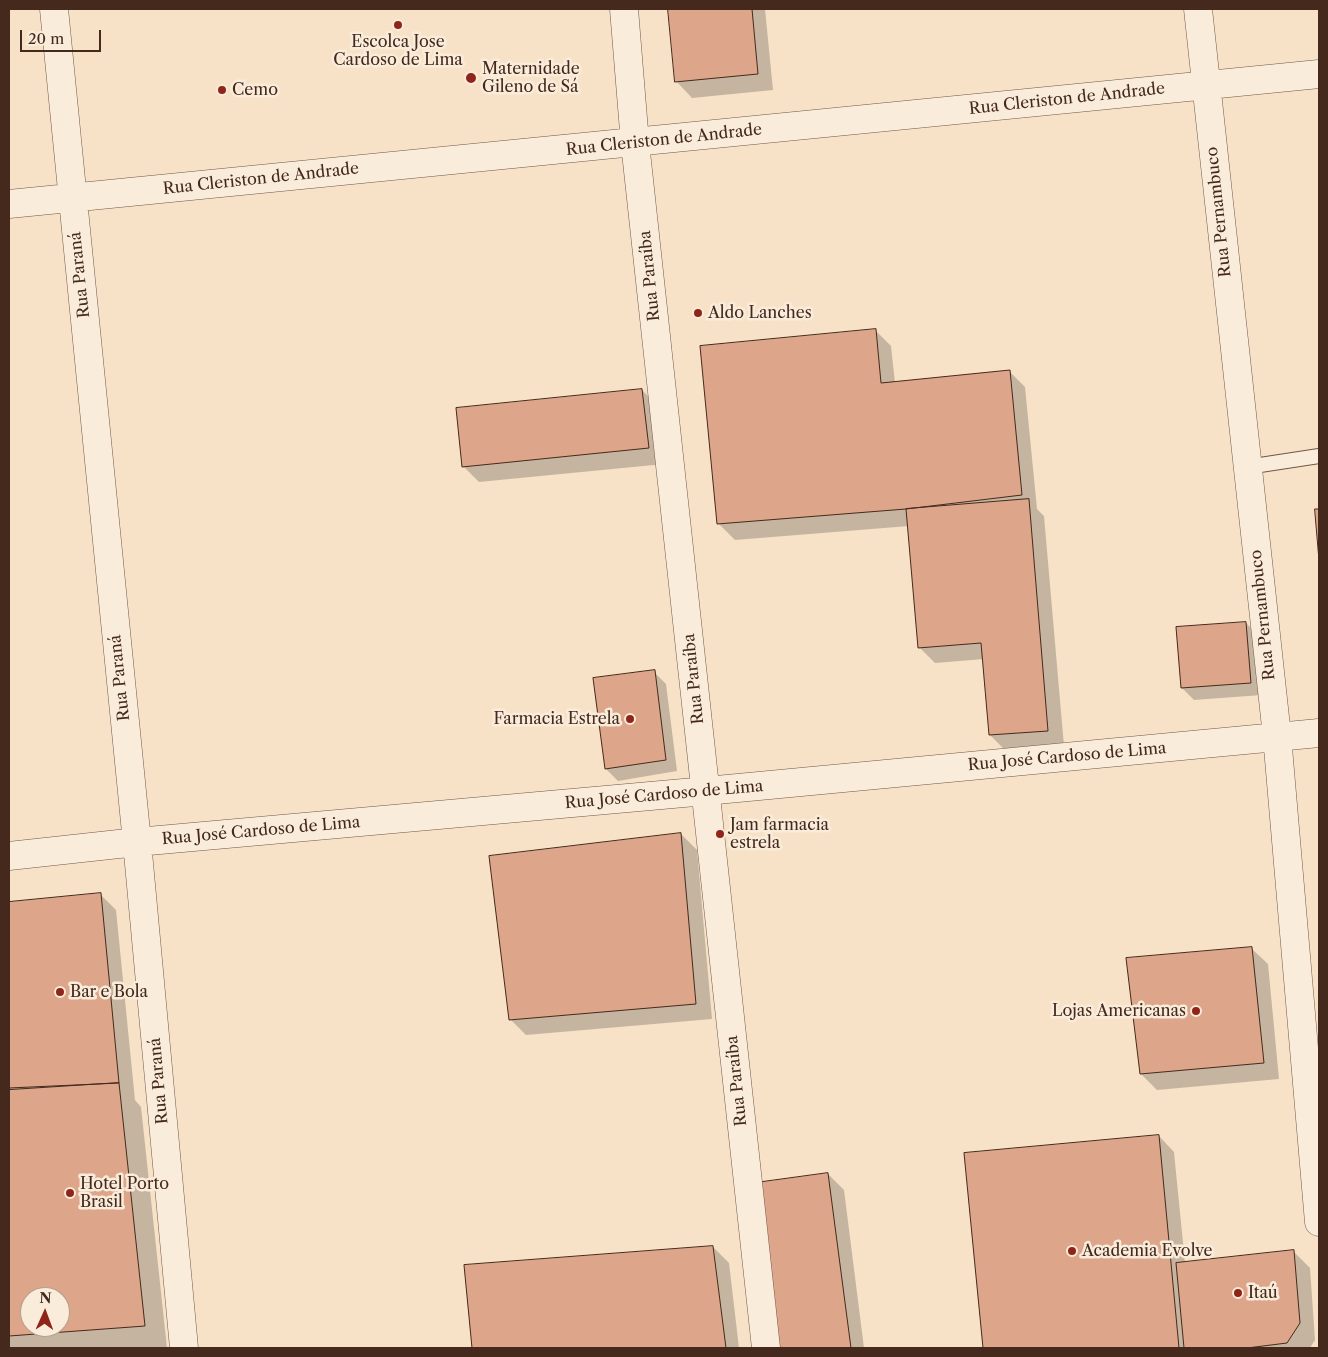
<!DOCTYPE html>
<html>
<head>
<meta charset="utf-8">
<style>
	body { margin:0 }
	#map { position:relative; width:1328px; height:1357px; overflow:hidden; background:#f7e2c7; font-family:"Libre Caslon Text",serif }
	canvas { display:block }
	.frame { position:absolute; inset:0; border:10px solid #44291c; pointer-events:none }
	.north { position:absolute; left:20px; top:1287px; width:50px; height:50px; box-sizing:border-box; background:#faecdb; border:1px solid #b19e8f; border-radius:50%; rotate:2deg; font-size:14px; font-weight:700; line-height:20px; text-align:center; color:#44291c }
	.north::after { content:''; display:block; margin:auto; width:18px; height:22px; background:#8f2418; clip-path:polygon(50% 0,100% 100%,50% 72%,0 100%) }
	.scale { position:absolute; left:20px; top:30px; width:81px; height:22px; box-sizing:border-box; border:2px solid #44291c; border-top:0; padding-left:6px; font-size:15px; line-height:18px; white-space:nowrap; color:#44291c; -webkit-text-stroke:4px #faecdb; paint-order:stroke }
</style>
</head>
<body>
<div id="map">
<canvas width="1328" height="1357"></canvas>
<div class="frame"></div>
<div class="north">N</div>
<div class="scale">20 m</div>
</div>
<script>
const ctx = document.querySelector('canvas').getContext('2d');
ctx.lineJoin = 'round';
function fill(path, color) { ctx.fillStyle = color; ctx.fill(path, 'evenodd'); }
function trace(path, color, width, dash) { ctx.strokeStyle = color; ctx.lineWidth = width; ctx.lineCap = dash ? 'butt' : 'round'; ctx.setLineDash(dash || []); ctx.stroke(path); }
function write(font, color, halo, rows, align = 'center') {
  ctx.font = font + ' "Libre Caslon Text",serif'; ctx.lineWidth = 5; ctx.setLineDash([]); ctx.textBaseline = 'middle'; ctx.strokeStyle = halo; ctx.fillStyle = color; for (const [text, x, y, turn = 0] of rows) {
    ctx.save(); ctx.translate(x, y); ctx.rotate((+turn || 0) * Math.PI / 180); ctx.textAlign = isNaN(turn) ? turn : align; if (halo) ctx.strokeText(text, 0, 0); ctx.fillText(text, 0, 0); ctx.restore();
  }
}
fill(new Path2D(`
	M669,9H765L773,90L692,98L677,82Z
	M875,330L891,346L895,383L1009,371L1025,387L1037,509L1044,516L1064,746L1006,751L990,735L984,659L935,663L919,647L909,526L735,540L719,524Z
	M642,390L658,406L664,464L479,482L463,466Z
	M1246,623L1258,635L1262,695L1194,700L1182,688Z
	M654,672L666,684L677,771L618,781L606,769Z
	M681,834L697,850L712,1019L526,1035L510,1019Z
	M100,894L116,910L135,1100L141,1107L167,1348H9V903ZM30,1297H60V1327H30Z
	M1252,949L1268,964L1279,1079L1157,1090L1141,1074Z
	M1159,1136L1174,1152L1185,1263L1294,1252L1310,1268L1315,1340L1310,1348H984L966,1154Z
	M828,1174L844,1190L864,1348H777Z
	M713,1247L729,1263L739,1348H473L465,1267Z`), '#0003');
const building = new Path2D(`
	M668,9H752L758,74L675,82Z
	M876,329L881,383L1010,370L1022,495L906,509L717,524L700,346Z
	M642,389L649,448L462,467L456,408Z
	M1029,499L1048,731L989,735L981,643L918,648L906,509Z
	M1315,509H1319V560Z
	M1246,622L1251,683L1181,688L1176,627Z
	M655,670L666,760L605,769L593,678Z
	M681,833L696,1004L509,1020L489,856Z
	M101,893L119,1083L9,1088V902Z
	M1252,947L1264,1063L1140,1074L1126,958Z
	M119,1083L145,1326L9,1336V1090ZM30,1297H60V1327H30Z
	M1159,1135L1179,1348H983L964,1153Z
	M828,1173L851,1348H776L755,1183Z
	M713,1246L726,1348H472L464,1265Z
	M1294,1250L1300,1323L1287,1343L1247,1348H1184L1176,1263Z`);
fill(building, '#dda589');
trace(building, '#44291c', 1);
const lane = new Path2D(`
	M1247,467L1319,456`);
const street = new Path2D(`
	M54,9L137,842L184,1348
	M624,9L635,143L766,1348
	M1198,9L1277,736L1319,1222
	M9,204L1319,74
	M9,856L137,842L706,791L1319,733`);
trace(lane, '#715747', 16);
trace(street, '#715747', 29);
trace(lane, '#faecdb', 14);
trace(street, '#faecdb', 28);
for (const [x, y, r, color] of [
	[398,25,5,"#8f2418"],
	[471,78,6,"#8f2418"],
	[222,90,5,"#8f2418"],
	[698,313,5,"#8f2418"],
	[630,719,5,"#8f2418"],
	[720,834,5,"#8f2418"],
	[60,992,5,"#8f2418"],
	[1196,1011,5,"#8f2418"],
	[70,1193,5,"#8f2418"],
	[1072,1251,5,"#8f2418"],
	[1238,1293,5,"#8f2418"]
]) { const dot = new Path2D(); dot.arc(x, y, r, 0, 2 * Math.PI); ctx.fillStyle = color; ctx.fill(dot); trace(dot, '#faecdb', 2); }
write('16px', '#44291c', '#faecdb', [
	["Escolca Jose",398,42,"center"],
	["Cardoso de Lima",398,60,"center"],
	["Maternidade",482,69],
	["Gileno de Sá",482,87],
	["Cemo",232,90],
	["Aldo Lanches",708,313],
	["Farmacia Estrela",620,719,"right"],
	["Jam farmacia",730,825],
	["estrela",730,843],
	["Bar e Bola",70,992],
	["Lojas Americanas",1186,1011,"right"],
	["Hotel Porto",80,1184],
	["Brasil",80,1202],
	["Academia Evolve",1082,1251],
	["Itaú",1248,1293]
], 'left');
write('16px', '#44291c', '#faecdb', [
	["Rua Cleriston de Andrade",1067,99,-6],
	["Rua Cleriston de Andrade",664,140,-6],
	["Rua Cleriston de Andrade",261,179,-6],
	["Rua Pernambuco",1219,212,-96],
	["Rua Paraná",80,275,-96],
	["Rua Paraíba",650,276,-96],
	["Rua Pernambuco",1263,615,-96],
	["Rua Paraná",120,678,-96],
	["Rua Paraíba",694,679,-96],
	["Rua José Cardoso de Lima",1067,757,-5],
	["Rua José Cardoso de Lima",664,795,-5],
	["Rua José Cardoso de Lima",261,831,-5],
	["Rua Paraná",159,1081,-95],
	["Rua Paraíba",737,1081,-96]
]);
</script>
</body>
</html>
